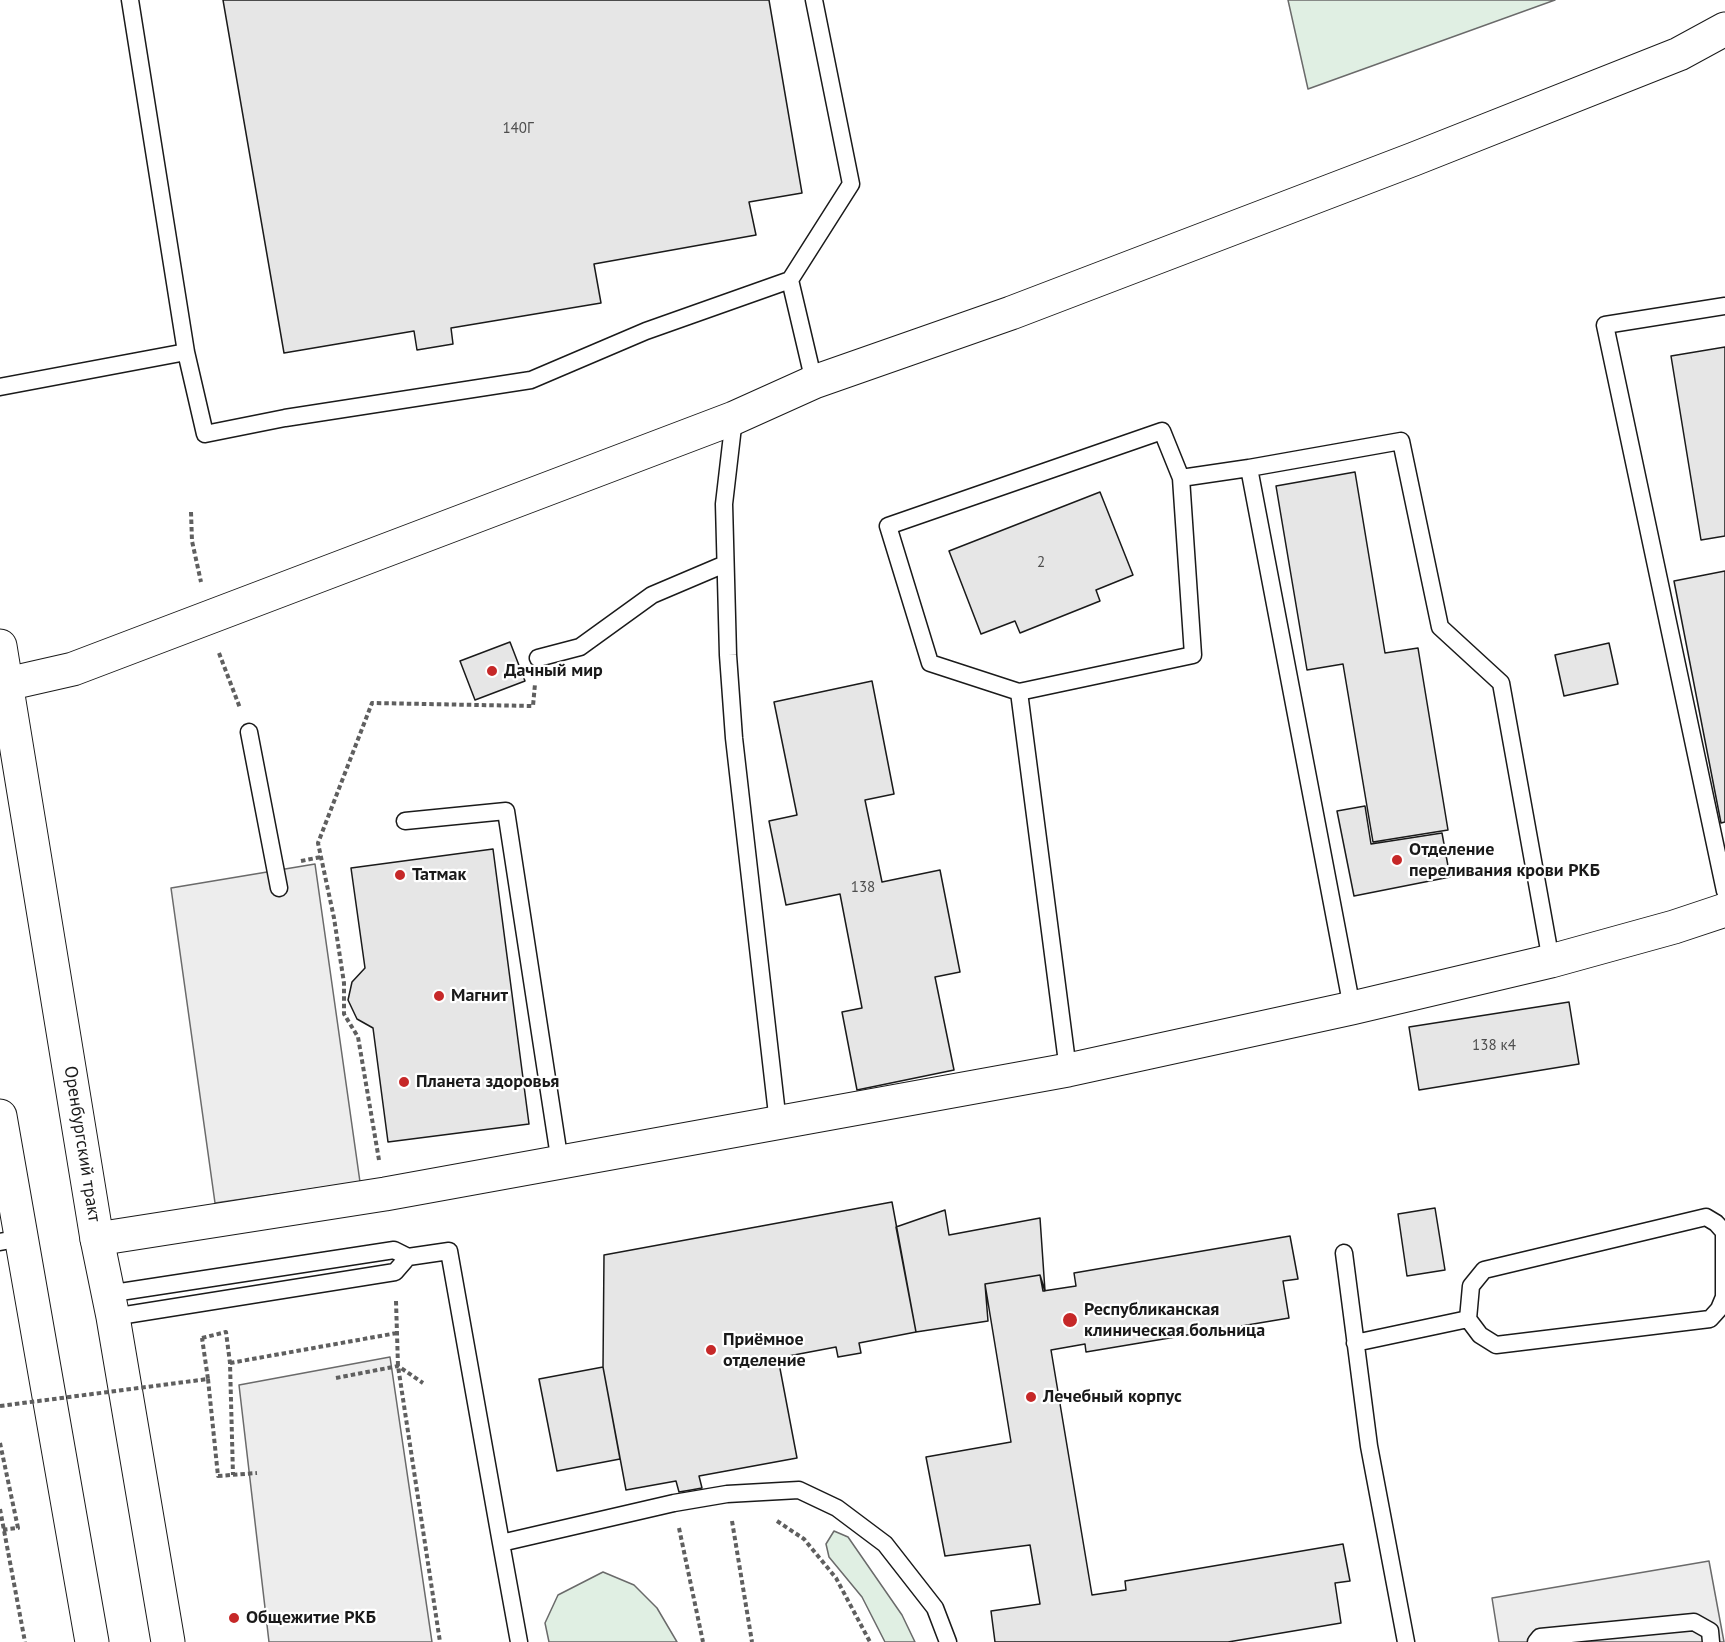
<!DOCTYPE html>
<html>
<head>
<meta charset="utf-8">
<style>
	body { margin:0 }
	canvas { display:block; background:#fff }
</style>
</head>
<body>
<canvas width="1725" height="1642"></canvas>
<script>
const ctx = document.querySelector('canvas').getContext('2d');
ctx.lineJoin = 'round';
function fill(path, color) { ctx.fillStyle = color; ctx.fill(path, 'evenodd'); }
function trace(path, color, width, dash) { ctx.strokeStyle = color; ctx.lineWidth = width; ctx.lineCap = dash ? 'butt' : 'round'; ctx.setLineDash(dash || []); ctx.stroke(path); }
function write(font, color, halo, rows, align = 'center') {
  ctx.font = font + ' "PT Sans",sans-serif'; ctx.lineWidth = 4.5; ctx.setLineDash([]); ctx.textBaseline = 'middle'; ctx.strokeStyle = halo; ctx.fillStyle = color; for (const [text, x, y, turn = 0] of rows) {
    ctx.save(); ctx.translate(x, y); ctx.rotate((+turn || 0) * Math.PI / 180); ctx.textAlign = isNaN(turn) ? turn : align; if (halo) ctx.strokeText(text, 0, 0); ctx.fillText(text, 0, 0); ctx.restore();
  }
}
const green = new Path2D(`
	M1288,0H1555L1308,89Z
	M834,1531L848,1537L902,1615L915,1642H885L862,1597L829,1557L826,1544Z
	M603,1572L634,1585L657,1608L677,1642H549L545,1623L558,1595Z`);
fill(green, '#e0efe3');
trace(green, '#6a6a6a', 1.5);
const parking = new Path2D(`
	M315,864L360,1182L215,1203L171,888Z
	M390,1357L432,1642H269L239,1385Z
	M1709,1561L1724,1642H1499L1492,1598Z`);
fill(parking, '#ededed');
trace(parking, '#6a6a6a', 1.5);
const building = new Path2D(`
	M223,0H769L802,193L749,202L756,235L594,264L601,303L451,328L453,344L417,350L414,331L284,353Z
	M1725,347V536L1701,540L1671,356Z
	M1355,472L1385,653L1418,648L1448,830L1373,842L1343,664L1307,670L1276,486Z
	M1100,492L1133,575L1096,590L1100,601L1020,633L1015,621L981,634L949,551Z
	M1725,571V822L1721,823L1674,581Z
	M510,642L525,681L475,700L460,661Z
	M1609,643L1618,684L1564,696L1555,655Z
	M872,681L894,794L865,800L882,882L940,870L960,972L935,977L954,1070L857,1090L842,1012L862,1008L840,894L786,905L769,821L797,815L774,702Z
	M1365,806L1371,844L1442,833L1450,877L1354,896L1337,811Z
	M493,849L529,1124L388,1142L373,1028L357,1019L348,1000L352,982L365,968L351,868Z
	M1569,1002L1579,1064L1419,1090L1409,1027Z
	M892,1202L916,1332L859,1343L861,1353L838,1357L836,1347L778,1358L797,1458L699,1476L702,1488L691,1490L679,1492L676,1481L626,1490L603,1367L604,1255Z
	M1435,1208L1445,1270L1407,1276L1398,1214Z
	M945,1210L949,1235L1040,1218L1045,1291L1040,1275L985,1284L988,1321L916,1332L896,1227Z
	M1290,1236L1298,1279L1283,1281L1289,1318L1086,1352L1085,1344L1051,1350L1092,1595L1126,1590L1125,1581L1343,1544L1350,1581L1335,1583L1341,1623L1228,1642H995L991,1611L1040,1604L1030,1545L945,1556L926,1457L1011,1442L985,1284L1040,1275L1043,1291L1076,1286L1074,1273Z
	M603,1367L620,1459L557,1471L539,1379Z`);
fill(building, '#e6e6e6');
trace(building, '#1a1a1a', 1.5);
const lane = new Path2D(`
	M130,0L186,352L205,434L285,418L531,380L646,331L790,280
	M814,0L851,184L790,280L814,382
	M1725,306L1605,325L1725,891
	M0,387L186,352
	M734,418L724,504L728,655L734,738L778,1123
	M1162,431L1181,478L1193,655L1019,692L930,663L888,526Z
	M1249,468L1401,441L1440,627L1501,683L1551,961
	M1181,478L1249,468L1352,1008
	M538,658L580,647L652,595L725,564
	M1019,692L1068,1070
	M249,732L279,888
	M405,821L506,811L560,1163
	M0,1242L22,1238
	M1344,1253L1369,1446L1406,1642
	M107,1294L394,1250L408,1257L449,1251L501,1543
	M113,1317L395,1272L408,1257
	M1355,1343L1468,1319L1480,1335L1496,1345L1710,1319L1719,1309L1724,1297V1232L1716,1223L1706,1217L1484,1270L1471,1286L1468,1319
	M519,1642L501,1543L674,1503L727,1494L799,1490L837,1508L885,1544L935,1608L948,1642
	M1536,1642L1540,1637L1694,1622L1710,1631L1711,1642`);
const street = new Path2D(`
	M7,684L73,669L734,418L814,382L1011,313L1414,159L1679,54L1725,29
	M97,1239L385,1194L1068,1070L1352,1008L1551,961L1674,927L1725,910`);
const primary = new Path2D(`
	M0,646L97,1239L113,1317L168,1642
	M0,1116L92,1642`);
trace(lane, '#1a1a1a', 19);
trace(street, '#1a1a1a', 35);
trace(primary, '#1a1a1a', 35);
trace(new Path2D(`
	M191,512L192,541L201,582
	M219,653L240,708
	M301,861L321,857
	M379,1160L358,1037L344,1014V983L334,918L318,843L372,703L533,706L535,684
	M396,1301L398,1366L440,1642
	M202,1338L226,1332L230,1363L233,1475
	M230,1363L397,1333
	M336,1378L398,1366L423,1383
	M208,1379L218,1476L257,1473
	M0,1443L18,1528L0,1530
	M0,1509L25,1642
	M732,1521L752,1642
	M777,1521L804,1539L836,1578L870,1642
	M679,1528L703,1642`), '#5f5f5f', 4, [4.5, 3]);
trace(lane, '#fff', 16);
trace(street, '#fff', 33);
trace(primary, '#fff', 33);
trace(new Path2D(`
	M0,1406L208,1379L202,1338`), '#5f5f5f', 4, [4.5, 3]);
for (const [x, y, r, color] of [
	[492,671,6,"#c62828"],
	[1397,860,6,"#c62828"],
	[400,875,6,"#c62828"],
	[439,996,6,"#c62828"],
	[404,1082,6,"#c62828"],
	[1070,1320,8,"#c62828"],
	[711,1350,6,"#c62828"],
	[1031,1397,6,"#c62828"],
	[234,1618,6,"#c62828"]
]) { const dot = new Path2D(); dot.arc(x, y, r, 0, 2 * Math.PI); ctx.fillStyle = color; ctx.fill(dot); trace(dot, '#fff', 2); }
write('15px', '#4d4d4d', null, [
	["140Г",518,129],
	["2",1041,563],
	["138",863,888],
	["138 к4",1494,1046]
]);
write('bold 18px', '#1a1a1a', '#fff', [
	["Дачный мир",504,671],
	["Отделение",1409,850],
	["переливания крови РКБ",1409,871],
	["Татмак",412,875],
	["Магнит",451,996],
	["Планета здоровья",416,1082],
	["Республиканская",1084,1310],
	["клиническая больница",1084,1331],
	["Приёмное",723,1340],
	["отделение",723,1361],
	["Лечебный корпус",1043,1397],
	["Общежитие РКБ",246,1618]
], 'left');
write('18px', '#1a1a1a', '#fff', [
	["Оренбургский тракт",82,1144,81]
]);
</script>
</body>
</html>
